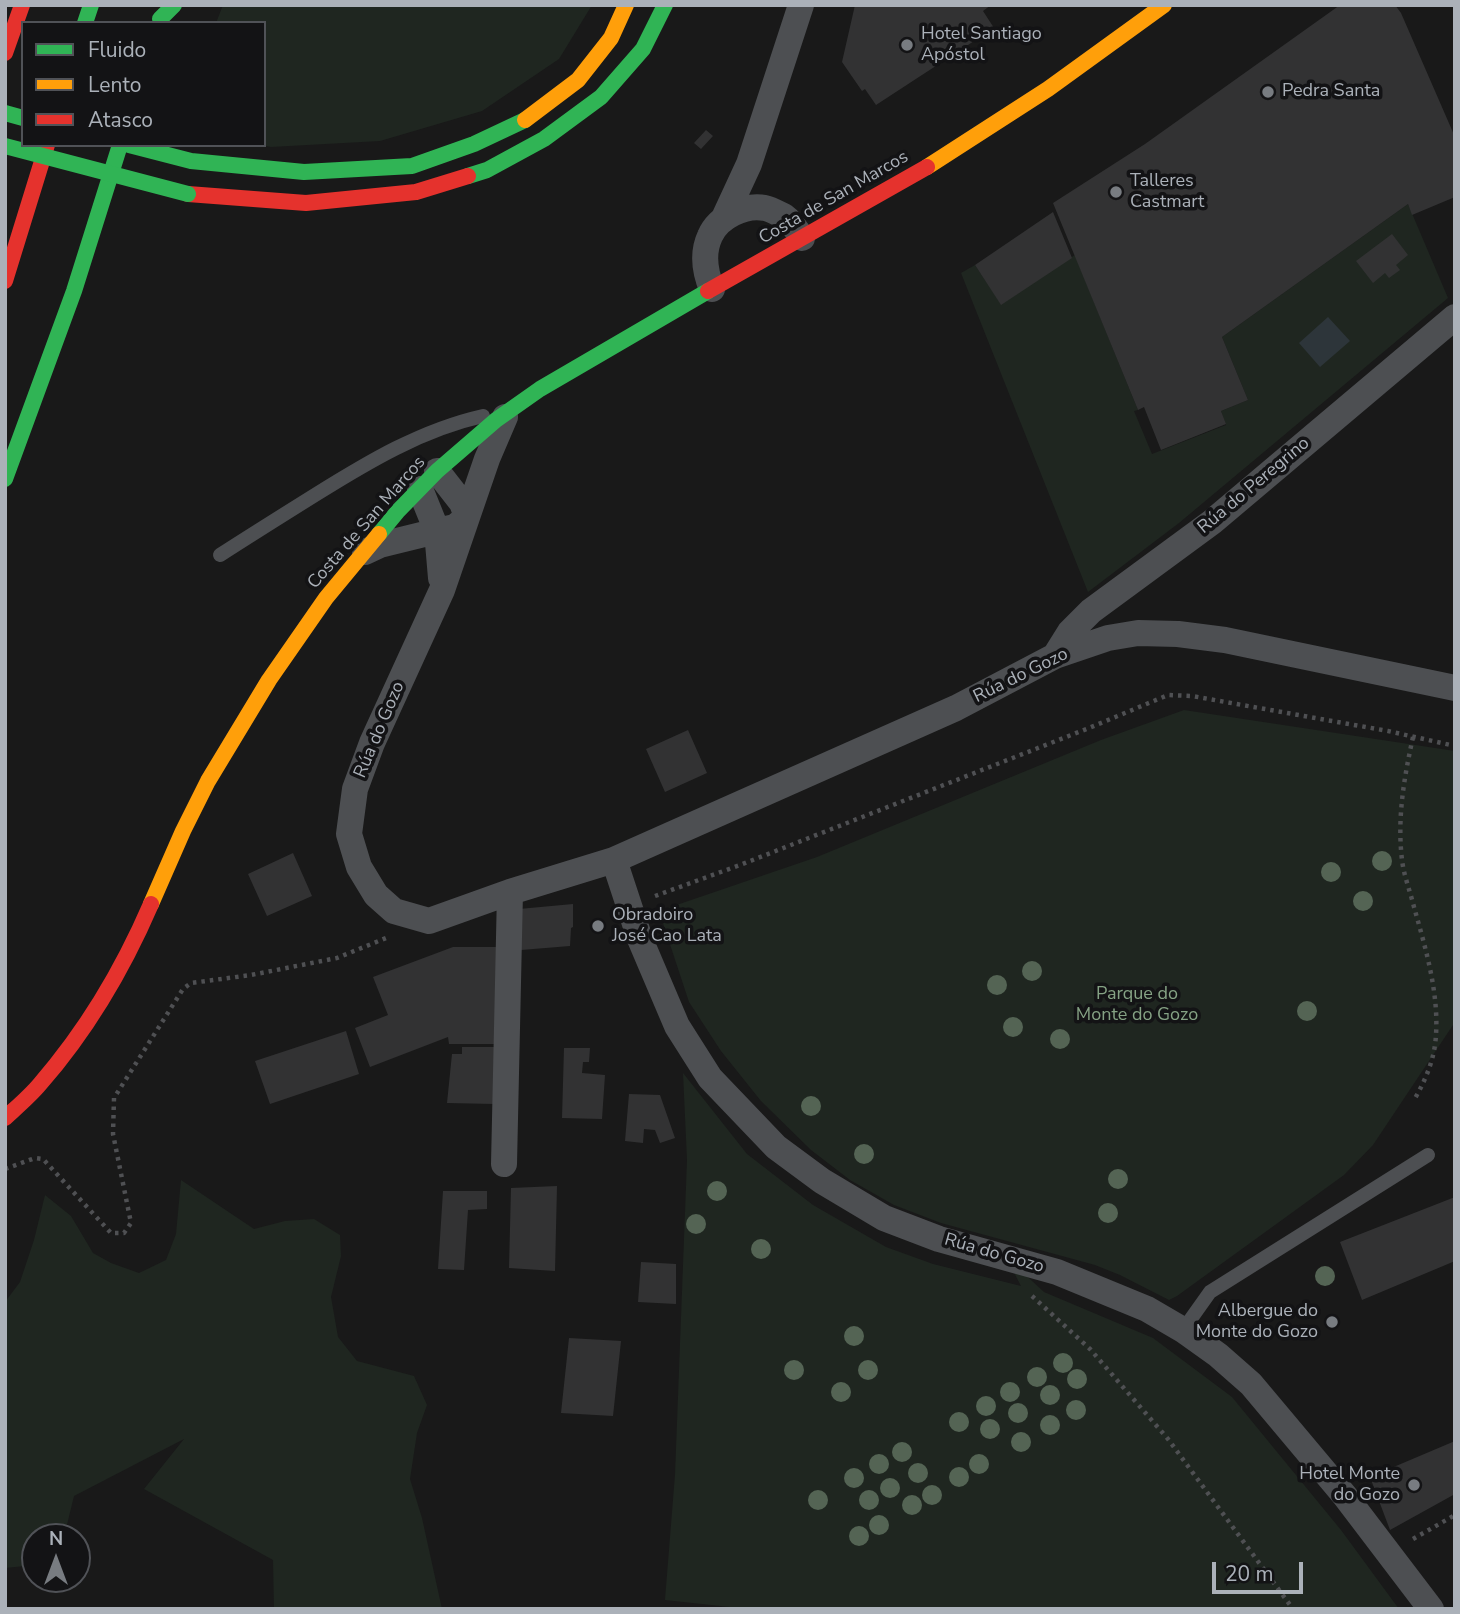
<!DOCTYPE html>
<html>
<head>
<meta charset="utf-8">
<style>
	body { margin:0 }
	#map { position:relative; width:1460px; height:1614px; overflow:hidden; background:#191919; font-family:"Nunito Sans",sans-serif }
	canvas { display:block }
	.frame { position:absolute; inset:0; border:7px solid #abb1b9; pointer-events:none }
	.legend { position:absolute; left:21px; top:21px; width:245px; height:126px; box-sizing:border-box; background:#131315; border:2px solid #505257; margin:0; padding:9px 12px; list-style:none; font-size:21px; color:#abb1b9 }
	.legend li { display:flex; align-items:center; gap:14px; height:35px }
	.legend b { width:35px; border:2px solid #505257 }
	.north { position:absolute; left:21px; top:1523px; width:70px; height:70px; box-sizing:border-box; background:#131315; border:2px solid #505257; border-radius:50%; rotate:0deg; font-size:19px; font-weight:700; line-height:28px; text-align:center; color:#abb1b9 }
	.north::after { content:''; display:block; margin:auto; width:24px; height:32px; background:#787c81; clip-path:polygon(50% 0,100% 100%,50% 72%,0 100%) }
	.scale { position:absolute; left:1212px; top:1562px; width:91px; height:32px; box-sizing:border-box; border:4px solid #abb1b9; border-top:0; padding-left:9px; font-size:21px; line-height:24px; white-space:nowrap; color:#abb1b9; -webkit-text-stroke:5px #131315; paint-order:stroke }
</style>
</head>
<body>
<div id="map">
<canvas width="1460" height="1614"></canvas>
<div class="frame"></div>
<ul class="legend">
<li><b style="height:9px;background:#30b455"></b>Fluido</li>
<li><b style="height:9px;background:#ff9f0a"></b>Lento</li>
<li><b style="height:9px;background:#e5322d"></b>Atasco</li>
</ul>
<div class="north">N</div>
<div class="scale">20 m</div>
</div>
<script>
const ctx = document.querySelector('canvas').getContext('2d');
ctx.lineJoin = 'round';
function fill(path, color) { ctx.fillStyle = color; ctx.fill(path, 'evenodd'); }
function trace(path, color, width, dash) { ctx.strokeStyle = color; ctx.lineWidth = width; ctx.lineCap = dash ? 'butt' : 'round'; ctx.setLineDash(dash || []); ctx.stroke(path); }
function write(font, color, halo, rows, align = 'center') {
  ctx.font = font + ' "Nunito Sans",sans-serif'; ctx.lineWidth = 7; ctx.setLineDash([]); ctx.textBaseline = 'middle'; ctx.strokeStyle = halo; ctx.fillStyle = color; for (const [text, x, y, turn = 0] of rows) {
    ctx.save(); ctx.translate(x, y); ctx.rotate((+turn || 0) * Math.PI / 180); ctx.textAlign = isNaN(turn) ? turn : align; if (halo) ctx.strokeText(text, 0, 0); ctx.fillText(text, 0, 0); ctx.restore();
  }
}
fill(new Path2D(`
	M223,5H592L559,59L482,111L380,141L271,147L260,145H264V23H216Z
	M1408,204L1448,298L1179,523L1088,592L961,273L975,265L1001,304L1075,255L1138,410L1134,411L1152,454L1226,425L1221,411L1248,400L1222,337Z
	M1184,710L1455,751V1022L1373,1145L1344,1175L1177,1296L1169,1300L1120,1275L1095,1265L941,1223L894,1205L850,1180L811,1150L761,1101L721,1051L689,1002L659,911L817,857L1101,740Z
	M683,1073L747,1154L813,1205L886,1247L933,1264L1021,1286L1006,1257L1044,1292L1153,1338L1232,1397L1341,1530L1399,1609H748L665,1600L675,1475L687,1160Z
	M181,1180L254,1229L285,1221L314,1219L340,1235L341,1256L331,1297L338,1337L357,1361L414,1376L427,1405L417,1433L410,1479L422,1518L442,1609H274L273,1560L144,1489L184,1439L74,1496L64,1537H35V1565L5,1568V1302L20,1282L34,1240L45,1195L71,1216L93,1253L111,1263L139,1273L166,1260L176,1234Z`), '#1f2620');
fill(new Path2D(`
	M1328,317L1350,341L1320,367L1299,343Z`), '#2d353a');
fill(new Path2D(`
	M855,5H991L983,11L994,28L876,105L865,89L862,91L842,62Z
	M1340,5H1395L1401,13L1455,137V197L1412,215L1408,204L1222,337L1248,400L1221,411L1226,424L1161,450L1144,407L1138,410L1053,203L1145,144Z
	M706,130L713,136L701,149L694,143Z
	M1053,212L1072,258L1001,305L975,265Z
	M1392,234L1408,255L1396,265L1400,270L1389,278L1385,273L1373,283L1356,261Z
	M688,730L707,773L665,792L646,749Z
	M293,853L312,896L267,916L248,874Z
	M573,904V927L571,928L570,946L521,950L519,909Z
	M453,947H498L495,1044H449L448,1037L370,1067L355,1028L388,1015L373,977Z
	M346,1031L359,1074L270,1104L255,1061Z
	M462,1047H496L495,1104L447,1103L452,1054H462Z
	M564,1048H590L589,1062H583L582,1073L605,1075L602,1119L562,1118Z
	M629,1094L660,1095L675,1138L660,1143L655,1130L644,1129L643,1143L625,1141Z
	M557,1186L555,1271L509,1268L511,1188Z
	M443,1191H487V1209L468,1210L464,1270L438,1269Z
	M1455,1197V1261L1362,1300L1340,1242Z
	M641,1262L676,1264V1304L638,1302Z
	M569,1338L621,1341L613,1416L561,1413Z
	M1455,1441V1494L1390,1530L1370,1477Z`), '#323233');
trace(new Path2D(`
	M1413,737C1404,778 1397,818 1402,860C1404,876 1410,891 1414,907C1426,950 1441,999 1435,1045C1432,1065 1424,1083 1414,1100
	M655,896L740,865L1089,728L1168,695L1192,696L1388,731L1455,746
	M5,1169L35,1158L43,1159L111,1233H124L131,1223L113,1134L114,1098L183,989L191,983L251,975L337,958L386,938
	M1032,1296L1090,1349L1168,1439L1293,1609
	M1413,1539L1455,1515`), '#4f5053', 4.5, [3.5, 5]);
trace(new Path2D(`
	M220,555C251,535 283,515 315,495C368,462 421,430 483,416
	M1183,1330L1210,1292L1428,1155`), '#4d4f52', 14);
trace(new Path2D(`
	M724,218L749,164L801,5
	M712,289C705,272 702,253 710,236C718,217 745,204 765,208C771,209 779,214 785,217C792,222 797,231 802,238
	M505,417L487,459L442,590L372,743L355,789L349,834L359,867L376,895L394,911L429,921L510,892L614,860L956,708L1055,656L1108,638L1138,633L1178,634L1225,640L1455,688
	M420,489L437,531L455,527L467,517L462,503L437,471
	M365,552L380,545L437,531L441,578
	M1055,656L1070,632L1091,611L1212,522L1455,317
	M614,860L640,939L677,1026L710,1078L776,1147L822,1181L884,1218L939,1239L1057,1272L1147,1309L1183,1330L1218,1355L1251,1384L1345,1496L1431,1609
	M504,1164L510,892`), '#4d4f52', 26);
trace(new Path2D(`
	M160,19L174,5
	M85,23L91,5
	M5,113L23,118
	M129,145L191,161L304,172L412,166L474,144L525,120
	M468,176L487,170L544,139L601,97L643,49L665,5
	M5,479L74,291L120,145
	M379,534L398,511L437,471L496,420L540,389L708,291`), '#30b455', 16);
trace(new Path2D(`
	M525,120L578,80L611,38L626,5
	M927,167L1048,89L1164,5
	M151,904L183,831L208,781L269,680L326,598L379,534`), '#ff9f0a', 16);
trace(new Path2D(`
	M5,53L22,5
	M188,194L306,203L416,192L468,176
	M5,281L47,145
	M708,291L927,167
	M5,1118C17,1107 30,1096 40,1084C87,1030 123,969 151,904`), '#e5322d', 16);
trace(new Path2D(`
	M5,146L188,194`), '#30b455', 16);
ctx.fillStyle = '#546454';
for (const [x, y] of [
	[1382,861],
	[1331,872],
	[1363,901],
	[1032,971],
	[997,985],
	[1307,1011],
	[1013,1027],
	[1060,1039],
	[811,1106],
	[864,1154],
	[1118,1179],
	[717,1191],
	[1108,1213],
	[696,1224],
	[761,1249],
	[1325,1276],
	[854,1336],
	[1063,1363],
	[794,1370],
	[868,1370],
	[1037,1377],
	[1077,1379],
	[841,1392],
	[1010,1392],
	[1050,1395],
	[986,1406],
	[1076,1410],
	[1018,1413],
	[959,1422],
	[1050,1425],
	[990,1429],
	[1021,1442],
	[902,1452],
	[879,1464],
	[979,1464],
	[918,1473],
	[959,1477],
	[854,1478],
	[890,1488],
	[932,1495],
	[818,1500],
	[869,1500],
	[912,1505],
	[879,1525],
	[859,1536]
]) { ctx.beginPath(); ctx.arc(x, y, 10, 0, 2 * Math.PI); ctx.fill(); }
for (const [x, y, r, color] of [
	[907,45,7,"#787c81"],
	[1268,92,7,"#787c81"],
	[1116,192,7,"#787c81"],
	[598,926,7,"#787c81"],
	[1332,1322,7,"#787c81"],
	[1414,1485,7,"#787c81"]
]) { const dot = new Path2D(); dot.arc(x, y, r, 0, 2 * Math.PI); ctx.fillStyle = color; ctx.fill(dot); trace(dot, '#131315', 2.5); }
write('18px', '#abb1b9', '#131315', [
	["Hotel Santiago",921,35],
	["Apóstol",921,56],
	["Pedra Santa",1282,92],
	["Talleres",1130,182],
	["Castmart",1130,203],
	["Obradoiro",612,916],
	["José Cao Lata",612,937],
	["Albergue do",1318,1312,"right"],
	["Monte do Gozo",1318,1333,"right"],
	["Hotel Monte",1400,1475,"right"],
	["do Gozo",1400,1496,"right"]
], 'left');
write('18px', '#abb1b9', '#131315', [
	["Costa de San Marcos",834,198,-30],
	["Rúa do Peregrino",1254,486,-40],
	["Costa de San Marcos",367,523,-49],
	["Rúa do Gozo",1021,676,-26],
	["Rúa do Gozo",380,730,-67],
	["Rúa do Gozo",994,1254,16]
]);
write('18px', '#85a284', '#131315', [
	["Parque do",1137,995],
	["Monte do Gozo",1137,1016]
]);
</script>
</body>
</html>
